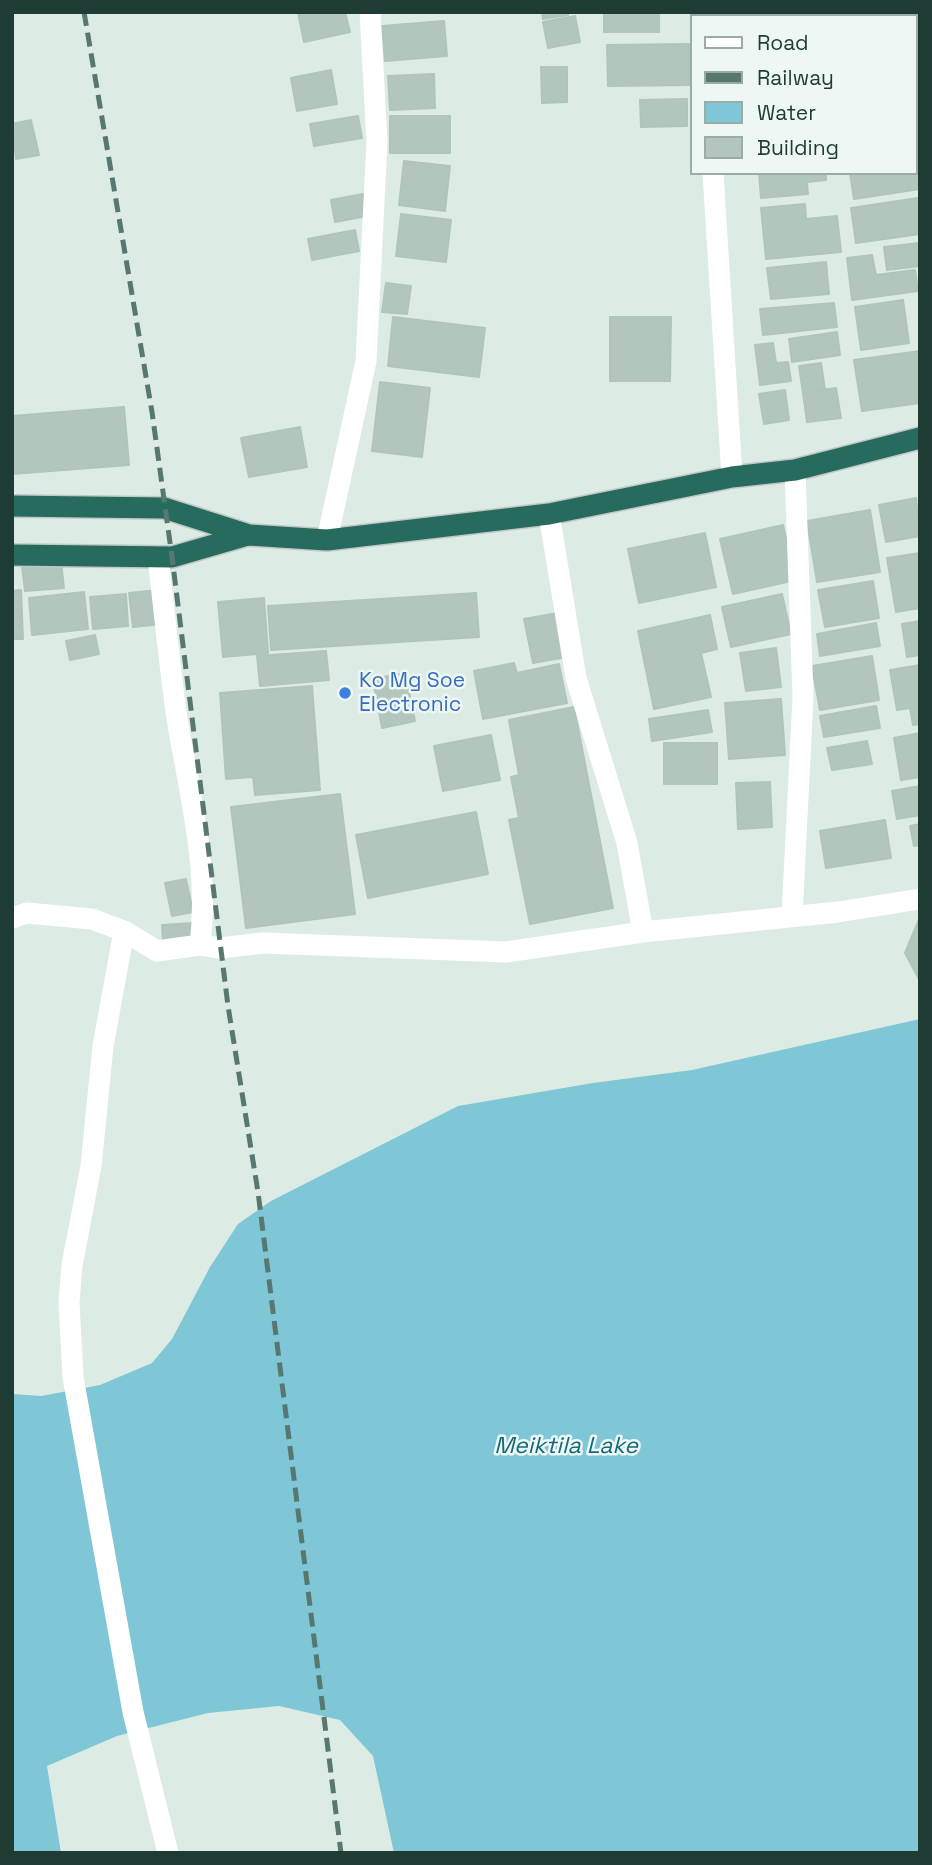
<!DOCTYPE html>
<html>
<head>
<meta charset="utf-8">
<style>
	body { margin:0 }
	#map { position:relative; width:932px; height:1865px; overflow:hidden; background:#ddebe5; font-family:"Space Grotesk",sans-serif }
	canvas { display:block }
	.frame { position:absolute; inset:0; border:14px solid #1e3c34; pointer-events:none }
	.legend { position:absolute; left:690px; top:14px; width:228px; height:161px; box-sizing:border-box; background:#eef7f3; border:2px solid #9baca7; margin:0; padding:9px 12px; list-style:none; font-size:21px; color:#1e3c34 }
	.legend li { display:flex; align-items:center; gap:14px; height:35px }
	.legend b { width:35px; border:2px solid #9baca7 }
</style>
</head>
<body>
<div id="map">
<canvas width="932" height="1865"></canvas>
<div class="frame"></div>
<ul class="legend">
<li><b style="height:9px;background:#fff"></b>Road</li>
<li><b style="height:9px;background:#577870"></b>Railway</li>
<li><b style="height:19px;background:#7fc7d6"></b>Water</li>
<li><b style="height:19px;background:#b3c6be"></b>Building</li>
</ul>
</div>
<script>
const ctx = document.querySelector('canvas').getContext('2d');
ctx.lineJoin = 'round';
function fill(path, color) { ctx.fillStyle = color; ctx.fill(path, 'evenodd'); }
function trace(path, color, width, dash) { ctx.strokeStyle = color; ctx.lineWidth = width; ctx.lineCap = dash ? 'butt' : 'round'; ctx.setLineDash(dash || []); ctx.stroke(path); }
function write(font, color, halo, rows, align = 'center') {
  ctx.font = font + ' "Space Grotesk",sans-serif'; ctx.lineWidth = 5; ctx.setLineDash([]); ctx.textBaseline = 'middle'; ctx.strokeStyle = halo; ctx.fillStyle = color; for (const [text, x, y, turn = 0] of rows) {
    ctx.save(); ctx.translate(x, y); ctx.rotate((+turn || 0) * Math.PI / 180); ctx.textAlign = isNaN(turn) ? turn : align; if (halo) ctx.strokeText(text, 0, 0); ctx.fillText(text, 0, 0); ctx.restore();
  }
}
fill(new Path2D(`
	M920,1019V1853H394L373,1756L340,1720L279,1706L208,1713L117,1736L47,1766L61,1853H12V1394L41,1396L100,1385L152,1363L172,1339L210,1267L238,1224L271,1201L458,1106L593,1083L692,1070Z`), '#7fc7d6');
const building = new Path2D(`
	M298,12H345L350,32L304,42Z
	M542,12H568V15L543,19Z
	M604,12H659V32H604Z
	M757,12H825V16H757Z
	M834,12H910L886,16H835Z
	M575,16L580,42L548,48L543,22Z
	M444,21L447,56L385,61L382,26Z
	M689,44L690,85L608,86L607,45Z
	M541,67H567V102L542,103Z
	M331,70L337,104L297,111L291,78Z
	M434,74L435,108L390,110L388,76Z
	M687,99V126L641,127L640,100Z
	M358,116L362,138L314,146L310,124Z
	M390,116H450V153H390Z
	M31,120L39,155L16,159L12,124Z
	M916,149L920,189L854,199L850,173H916Z
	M404,161L450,166L445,211L399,205Z
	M759,173H826V180L807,182L808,194L761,198Z
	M363,194L367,216L335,222L331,200Z
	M918,198L920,234L856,243L851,208Z
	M805,204L806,219L837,216L841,252L766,259L761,208Z
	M401,214L451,220L446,262L396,256Z
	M355,230L359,251L312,260L308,239Z
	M919,243L920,266L887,270L884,247Z
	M872,255L876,275L915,270L918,291L852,300L847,258Z
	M826,262L829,294L771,299L767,268Z
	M386,283L411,286L407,314L382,312Z
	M903,300L909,343L861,350L855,307Z
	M834,303L837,327L763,335L760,309Z
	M393,317L485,328L479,377L388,366Z
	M610,317H671L670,381H610Z
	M837,332L840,355L792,362L789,339Z
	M773,343L776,363L788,362L791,381L760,385L755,345Z
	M920,351V403L862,411L854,360Z
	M821,363L825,390L803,393L799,366Z
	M380,382L430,388L422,457L372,451Z
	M836,388L841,418L807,422L803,393Z
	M785,390L789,420L764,424L759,394Z
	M124,407L129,465L12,474V416Z
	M300,427L307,467L249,477L241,438Z
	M916,498L920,536L886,542L879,505Z
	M870,510L880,572L817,582L807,521Z
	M783,525L796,580L733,594L720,539Z
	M705,533L716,587L639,603L628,549Z
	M920,553V608L896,612L887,558Z
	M61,562L64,588L25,591L22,566Z
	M873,581L879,618L825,627L818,590Z
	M21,590L23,639H12V591Z
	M158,590L162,624L133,627L129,593Z
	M84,592L88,629L32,635L29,598Z
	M476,593L479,637L271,650L268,606Z
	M126,594L128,626L93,629L90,597Z
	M782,594L791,634L731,647L722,607Z
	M264,598L268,653L223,657L218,602Z
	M558,613L567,657L533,663L524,619Z
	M710,615L717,649L701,653L711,697L654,709L638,631Z
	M920,621V655L907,657L902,624Z
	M876,623L880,646L820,656L817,634Z
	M95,635L99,654L70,660L66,641Z
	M776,648L781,687L746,691L740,653Z
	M326,651L329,680L260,686L257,656Z
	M872,656L879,700L820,710L812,666Z
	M514,663L517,673L559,664L567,703L483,719L474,671Z
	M920,665V724L913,725L910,708L897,710L890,670Z
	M405,673L415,721L382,728L373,679Z
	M312,686L320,790L255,795L253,777L226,779L220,693Z
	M781,699L785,755L729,759L725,703Z
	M876,706L880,728L824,737L820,716Z
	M574,707L613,908L530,924L509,820L519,818L511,777L519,775L509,720Z
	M708,710L712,732L652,741L649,719Z
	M920,733V777L901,780L894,738Z
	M491,735L500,780L443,791L434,746Z
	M867,741L872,764L832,770L827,748Z
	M664,743H717V784H664Z
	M770,782L772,827L738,829L736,783Z
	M920,786V815L897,819L892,791Z
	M340,794L355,914L246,928L231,807Z
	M476,812L488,874L368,898L356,835Z
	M885,820L891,858L826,868L820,831Z
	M920,824V845L914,846L910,826Z
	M186,879L193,912L172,916L165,883Z
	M920,917V981L905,953Z
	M193,923L194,941L163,942L162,925Z`);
fill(building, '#b3c6be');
trace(building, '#afc5bc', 2);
const highway = new Path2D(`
	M12,506L164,508L249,535L327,540L549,514L732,477L795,470L920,438
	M12,555L172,557L248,535`);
trace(highway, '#c0c8c6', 24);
trace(new Path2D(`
	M703,12V16
	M713,173L732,477
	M549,514L576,678L627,843L643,932
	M327,540L366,361L377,142L370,12
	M158,557C164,609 169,660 176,712C188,789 210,866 200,945
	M792,916L803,697L795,470
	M12,918L27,913L92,919L124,931L157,951L200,945L220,948L263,943L506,952L643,932L838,912L920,899
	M124,931L103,1046L91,1166L72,1265L69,1302L73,1377L133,1712L168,1853`), '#fff', 21);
trace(highway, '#276a5e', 21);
trace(new Path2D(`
	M84,12L152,412L172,557L228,1006L258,1192L341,1853`), '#577870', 5, [14, 7]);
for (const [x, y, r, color] of [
	[345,693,7,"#3f7fe0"]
]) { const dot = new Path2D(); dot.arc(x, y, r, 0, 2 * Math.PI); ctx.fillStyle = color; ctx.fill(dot); trace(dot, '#eef7f3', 2.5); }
write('21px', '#366cbe', '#eef7f3', [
	["Ko Mg Soe",359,681],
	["Electronic",359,705]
], 'left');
write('italic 23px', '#13697c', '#eef7f3', [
	["Meiktila Lake",566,1447]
]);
</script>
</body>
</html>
